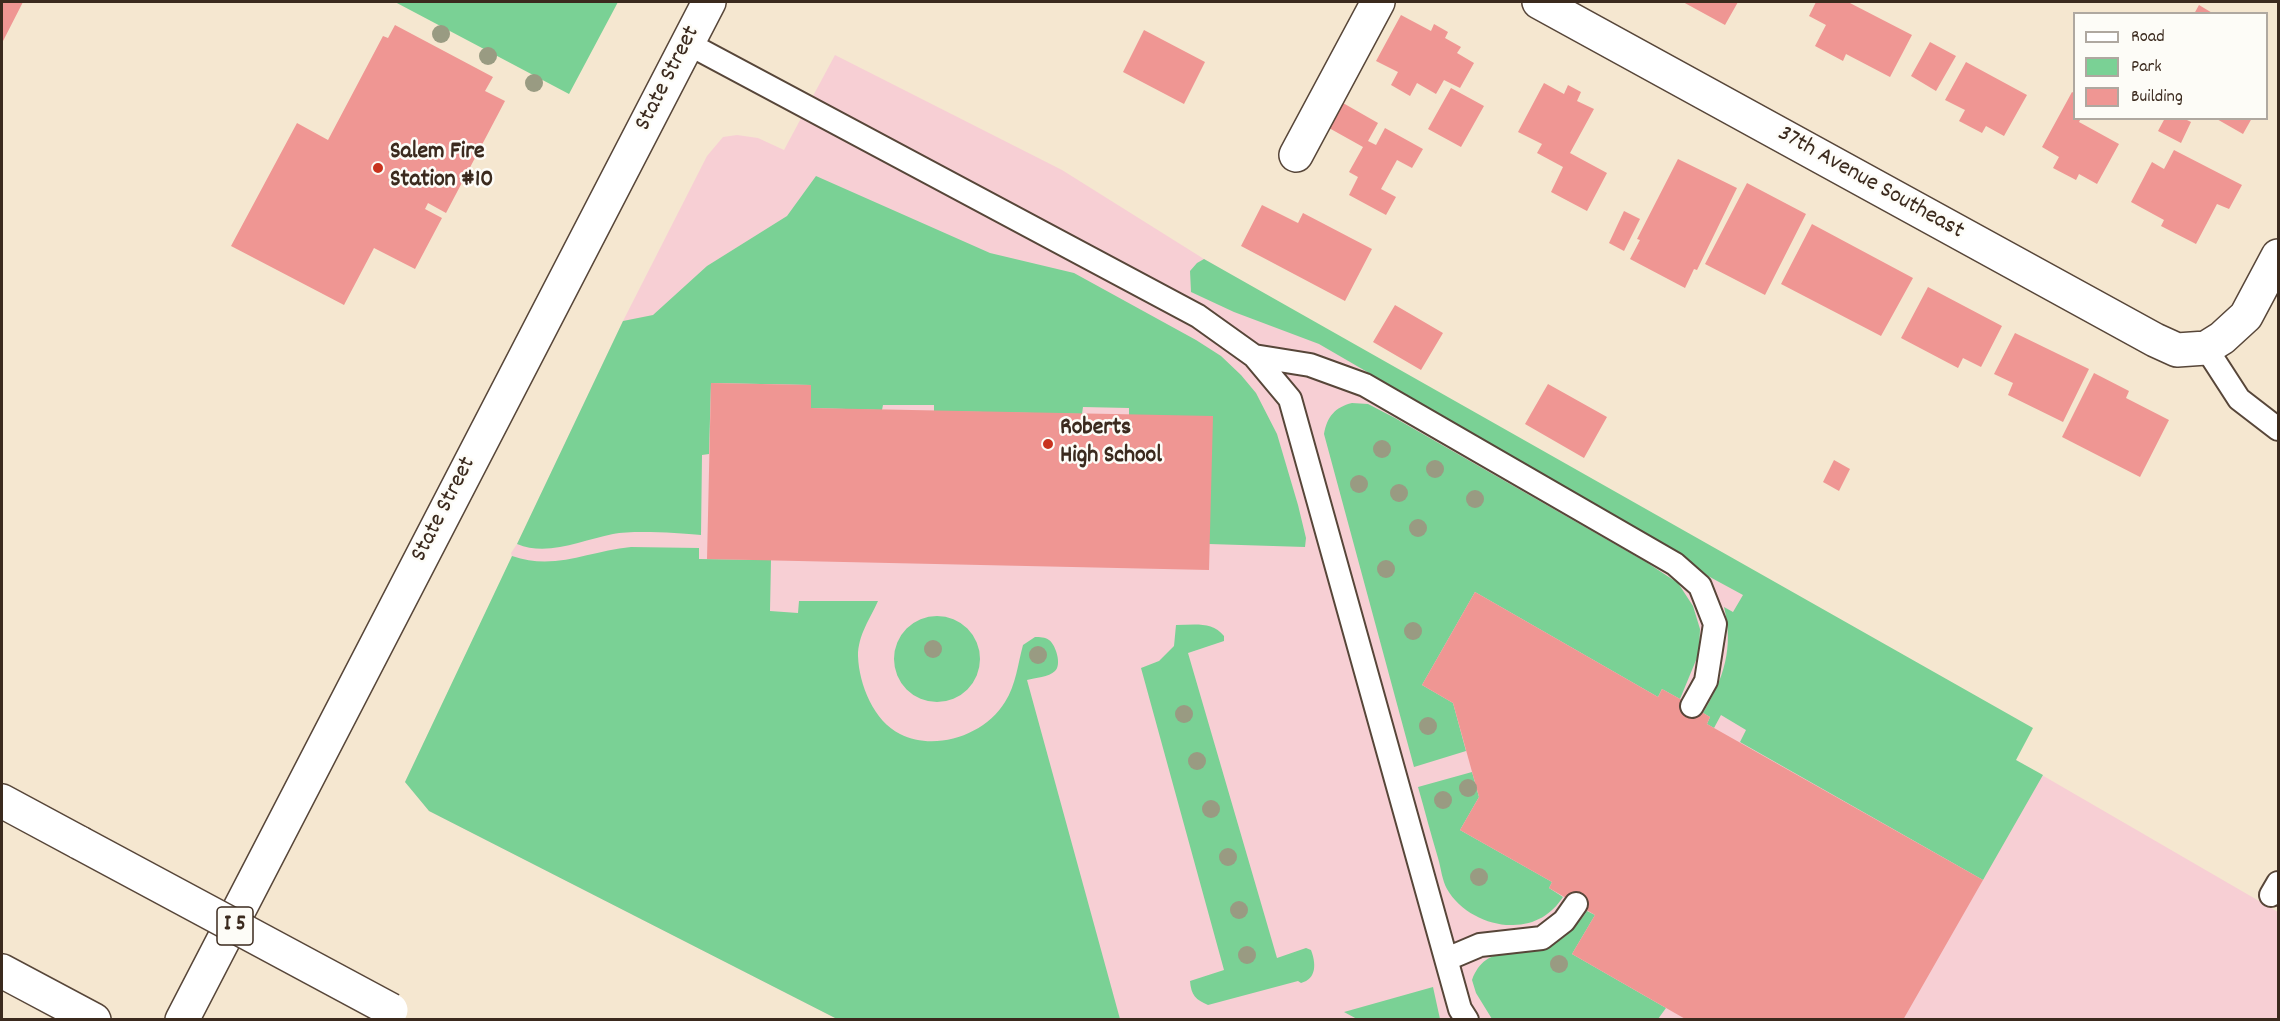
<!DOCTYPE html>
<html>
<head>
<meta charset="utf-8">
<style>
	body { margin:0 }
	#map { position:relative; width:2280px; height:1021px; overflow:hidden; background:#f5e7d0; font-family:Dekko,sans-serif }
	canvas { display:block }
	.frame { position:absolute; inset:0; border:3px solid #3b2a1e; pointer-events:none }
	.legend { position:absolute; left:2073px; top:12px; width:195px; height:108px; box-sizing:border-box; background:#fdfcf7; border:2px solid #afa8a0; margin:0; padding:8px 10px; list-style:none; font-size:18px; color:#3b2a1e }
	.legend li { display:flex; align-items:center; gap:12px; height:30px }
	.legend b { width:30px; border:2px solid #afa8a0 }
</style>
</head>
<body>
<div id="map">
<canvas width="2280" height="1021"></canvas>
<div class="frame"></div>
<ul class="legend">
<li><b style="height:8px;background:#fff"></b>Road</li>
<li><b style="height:16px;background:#7ad195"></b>Park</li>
<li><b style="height:16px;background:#ef9693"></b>Building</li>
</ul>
</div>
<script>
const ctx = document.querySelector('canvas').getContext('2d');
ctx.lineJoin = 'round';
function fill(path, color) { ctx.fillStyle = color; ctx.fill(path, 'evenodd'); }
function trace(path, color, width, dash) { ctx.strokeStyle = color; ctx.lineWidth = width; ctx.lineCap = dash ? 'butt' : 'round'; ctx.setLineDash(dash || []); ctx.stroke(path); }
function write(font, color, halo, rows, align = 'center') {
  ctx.font = font + ' Dekko,sans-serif'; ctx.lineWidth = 5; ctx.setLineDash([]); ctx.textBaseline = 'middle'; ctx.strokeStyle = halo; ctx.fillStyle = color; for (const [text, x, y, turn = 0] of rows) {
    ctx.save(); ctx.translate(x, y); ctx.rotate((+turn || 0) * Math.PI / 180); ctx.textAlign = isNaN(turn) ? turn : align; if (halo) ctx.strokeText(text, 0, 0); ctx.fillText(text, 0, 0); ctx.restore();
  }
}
fill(new Path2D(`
	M835,55L1062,170L1204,259L1354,345L2016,760L2278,912V1019H837L429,811L405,782L512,557L511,553L517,544L623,321L707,156L723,137L737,135L758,138L784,150Z`), '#f7cfd4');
fill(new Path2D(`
	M395,2H618L569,94Z
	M816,176L990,253L1074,273L1196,340L1221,356L1241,375L1256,393L1277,434L1298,505L1306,538L1305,547L1209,544L1129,415V408L1083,407L1082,414L934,411V405H883L882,410L811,408V385L711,383L709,454L702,455L701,535C679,533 634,530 613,534C582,540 548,557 517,544L623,321L653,315L707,266L787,216Z
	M1204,259L2033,728L2016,760L2043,775L1983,880L1740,742L1746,730L1721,715L1714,728L1707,724L1710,717L1703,713C1724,678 1734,648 1724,607L1733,612L1743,595L1708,576L1667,546L1319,344L1234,312L1191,292L1190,271L1197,263Z
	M1352,403L1368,404L1395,418L1646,562L1678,583L1693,606L1700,629L1699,653L1680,699L1662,689L1658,697L1475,592L1422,685L1453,703L1466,751L1414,767L1324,434C1327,417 1335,407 1352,403Z
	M631,547L699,548V559L771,560L770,611L798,613L799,601H878C870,619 858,635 858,656C859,685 874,721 900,734C935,752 985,735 1005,702C1016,685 1018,663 1023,645L1035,637C1040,637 1045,637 1049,640C1056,645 1062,665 1055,671C1049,677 1035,678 1027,680L1120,1019H837L429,811L405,782L512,556C555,571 588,551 631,547Z
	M894 659a43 43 0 1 1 86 0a43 43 0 1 1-86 0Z
	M1176,625C1194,625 1212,621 1224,636V641L1188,653L1277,958L1306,948L1311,950C1316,963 1317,979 1301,983L1298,981L1208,1005C1196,1000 1191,995 1190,981L1224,970L1141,668L1159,661L1174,646Z
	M1472,772L1479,797L1460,830L1552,882L1549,888L1563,897C1552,914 1535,925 1513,925C1489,926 1460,912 1447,889C1442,880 1441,868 1438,858C1431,835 1425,811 1418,787Z
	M1587,911L1595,915L1572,954L1666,1008L1658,1019H1492L1476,993L1472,980C1486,942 1520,957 1549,946C1565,940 1578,924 1587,911Z
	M1433,987L1440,1019H1357L1344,1012Z`), '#7ad195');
fill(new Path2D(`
	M2,2H23L2,43Z
	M1683,2H1738L1725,25Z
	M1816,2H1848L1912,35L1890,77L1846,54L1843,61L1815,46L1826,25L1809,16Z
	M2199,5L2214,14H2194Z
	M1401,15L1431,31L1434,24L1448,32L1445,38L1461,47L1457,53L1474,63L1460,88L1444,80L1436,94L1417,83L1410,96L1391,85L1398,72L1376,61Z
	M395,25L493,77L485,91L505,101L446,213L428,203L425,209L442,218L415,269L374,248L344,305L231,246L297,123L328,140L383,36L388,38Z
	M1144,30L1205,62L1184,104L1123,72Z
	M1930,42L1956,56L1936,91L1911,76Z
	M1966,62L2027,95L2004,136L1986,126L1982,133L1959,121L1965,110L1945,100Z
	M1544,83L1564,94L1568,85L1581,92L1577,101L1594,109L1570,153L1607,173L1587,211L1551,192L1563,167L1537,153L1542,144L1518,132Z
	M1451,88L1484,106L1461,147L1428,129Z
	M2072,92L2074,93V118H2081L2079,122L2119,144L2097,184L2079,174L2076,180L2053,168L2059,157L2042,147Z
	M1343,103L1378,123L1368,141L1376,145L1385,128L1423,149L1412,168L1397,160L1381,189L1396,197L1386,215L1349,195L1358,177L1349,172L1363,147L1329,128Z
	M2165,118H2183L2191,122L2181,143L2158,131Z
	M2215,118H2252L2243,134Z
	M2174,150L2242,185L2229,209L2217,204L2196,244L2161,226L2164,220L2131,202L2152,162L2164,169Z
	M1678,159L1737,188L1697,270L1694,269L1685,288L1630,259L1640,240L1637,239Z
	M1747,183L1806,214L1765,295L1705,264Z
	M1262,205L1298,223L1303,213L1372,249L1345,301L1241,246Z
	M1624,211L1640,219L1624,251L1609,243Z
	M1812,224L1913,278L1881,336L1781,284Z
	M1928,287L2002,326L1981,367L1963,358L1958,368L1901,338Z
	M1395,305L1443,333L1421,370L1373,342Z
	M2015,333L2089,369L2063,422L2008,395L2013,383L1994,374Z
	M2094,373L2129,391L2126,398L2169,420L2140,477L2062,437Z
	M711,383L811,385V408L1213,416L1209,570L707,559Z
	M1548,384L1607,417L1584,458L1525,424Z
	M1834,460L1850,469L1839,491L1823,482Z
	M1475,592L1658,697L1662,689L1680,699L1710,717L1707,724L1983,880L1903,1020H1687L1572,954L1595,915L1549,888L1552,882L1460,830L1479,797L1453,703L1422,685Z`), '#ef9693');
const service = new Path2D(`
	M687,43L1198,316L1254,356L1290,399L1460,1009L1467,1020
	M2206,348L2239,399L2278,429
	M1254,356L1310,365L1365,385L1675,564L1700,586L1715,624L1706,681L1692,706
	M2271,895L2278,883
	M1447,959L1480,945L1542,938L1564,921L1576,904`);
const minor = new Path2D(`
	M1539,2L2155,340L2177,350L2206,348L2222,338L2246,316L2278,256
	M1296,155L1378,2`);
const secondary = new Path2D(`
	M182,1020L709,2`);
const motorway = new Path2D(`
	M2,801L80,843
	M2,971L94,1020`);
trace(service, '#574639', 26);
trace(minor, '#574639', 36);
trace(secondary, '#574639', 36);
trace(motorway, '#574639', 36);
trace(service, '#fff', 22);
trace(minor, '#fff', 33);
trace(secondary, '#fff', 33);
trace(motorway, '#fff', 33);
const motorwayBridge = new Path2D(`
	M80,843L391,1010`);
trace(motorwayBridge, '#574639', 36, []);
trace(motorwayBridge, '#fff', 33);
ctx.fillStyle = '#999b82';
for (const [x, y] of [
	[441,34],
	[488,56],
	[534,83],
	[1382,449],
	[1435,469],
	[1359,484],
	[1399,493],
	[1475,499],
	[1418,528],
	[1386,569],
	[1413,631],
	[933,649],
	[1038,655],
	[1184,714],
	[1428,726],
	[1197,761],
	[1468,788],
	[1443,800],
	[1211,809],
	[1228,857],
	[1479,877],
	[1239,910],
	[1247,955],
	[1559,964]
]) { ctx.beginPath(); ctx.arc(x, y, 9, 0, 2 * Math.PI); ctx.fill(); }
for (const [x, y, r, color] of [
	[378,168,6,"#c8321e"],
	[1048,444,6,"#c8321e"]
]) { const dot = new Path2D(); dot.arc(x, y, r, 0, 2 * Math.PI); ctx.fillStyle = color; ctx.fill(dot); trace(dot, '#fdfcf7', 2); }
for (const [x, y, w] of [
	[235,926,36]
]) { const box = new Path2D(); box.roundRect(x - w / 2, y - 19, w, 38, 4.5); ctx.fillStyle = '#fdfcf7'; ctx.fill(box); trace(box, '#3b2a1e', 1.5); }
write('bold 22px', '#3b2a1e', null, [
	["I 5",235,926]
]);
write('24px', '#3b2a1e', '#fdfcf7', [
	["State Street",669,79,-63],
	["37th Avenue Southeast",1870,184,29],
	["State Street",445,510,-63]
]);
write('bold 24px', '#3b2a1e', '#fdfcf7', [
	["Salem Fire",390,154],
	["Station #10",390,182],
	["Roberts",1060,430],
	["High School",1060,458]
], 'left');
</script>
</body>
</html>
